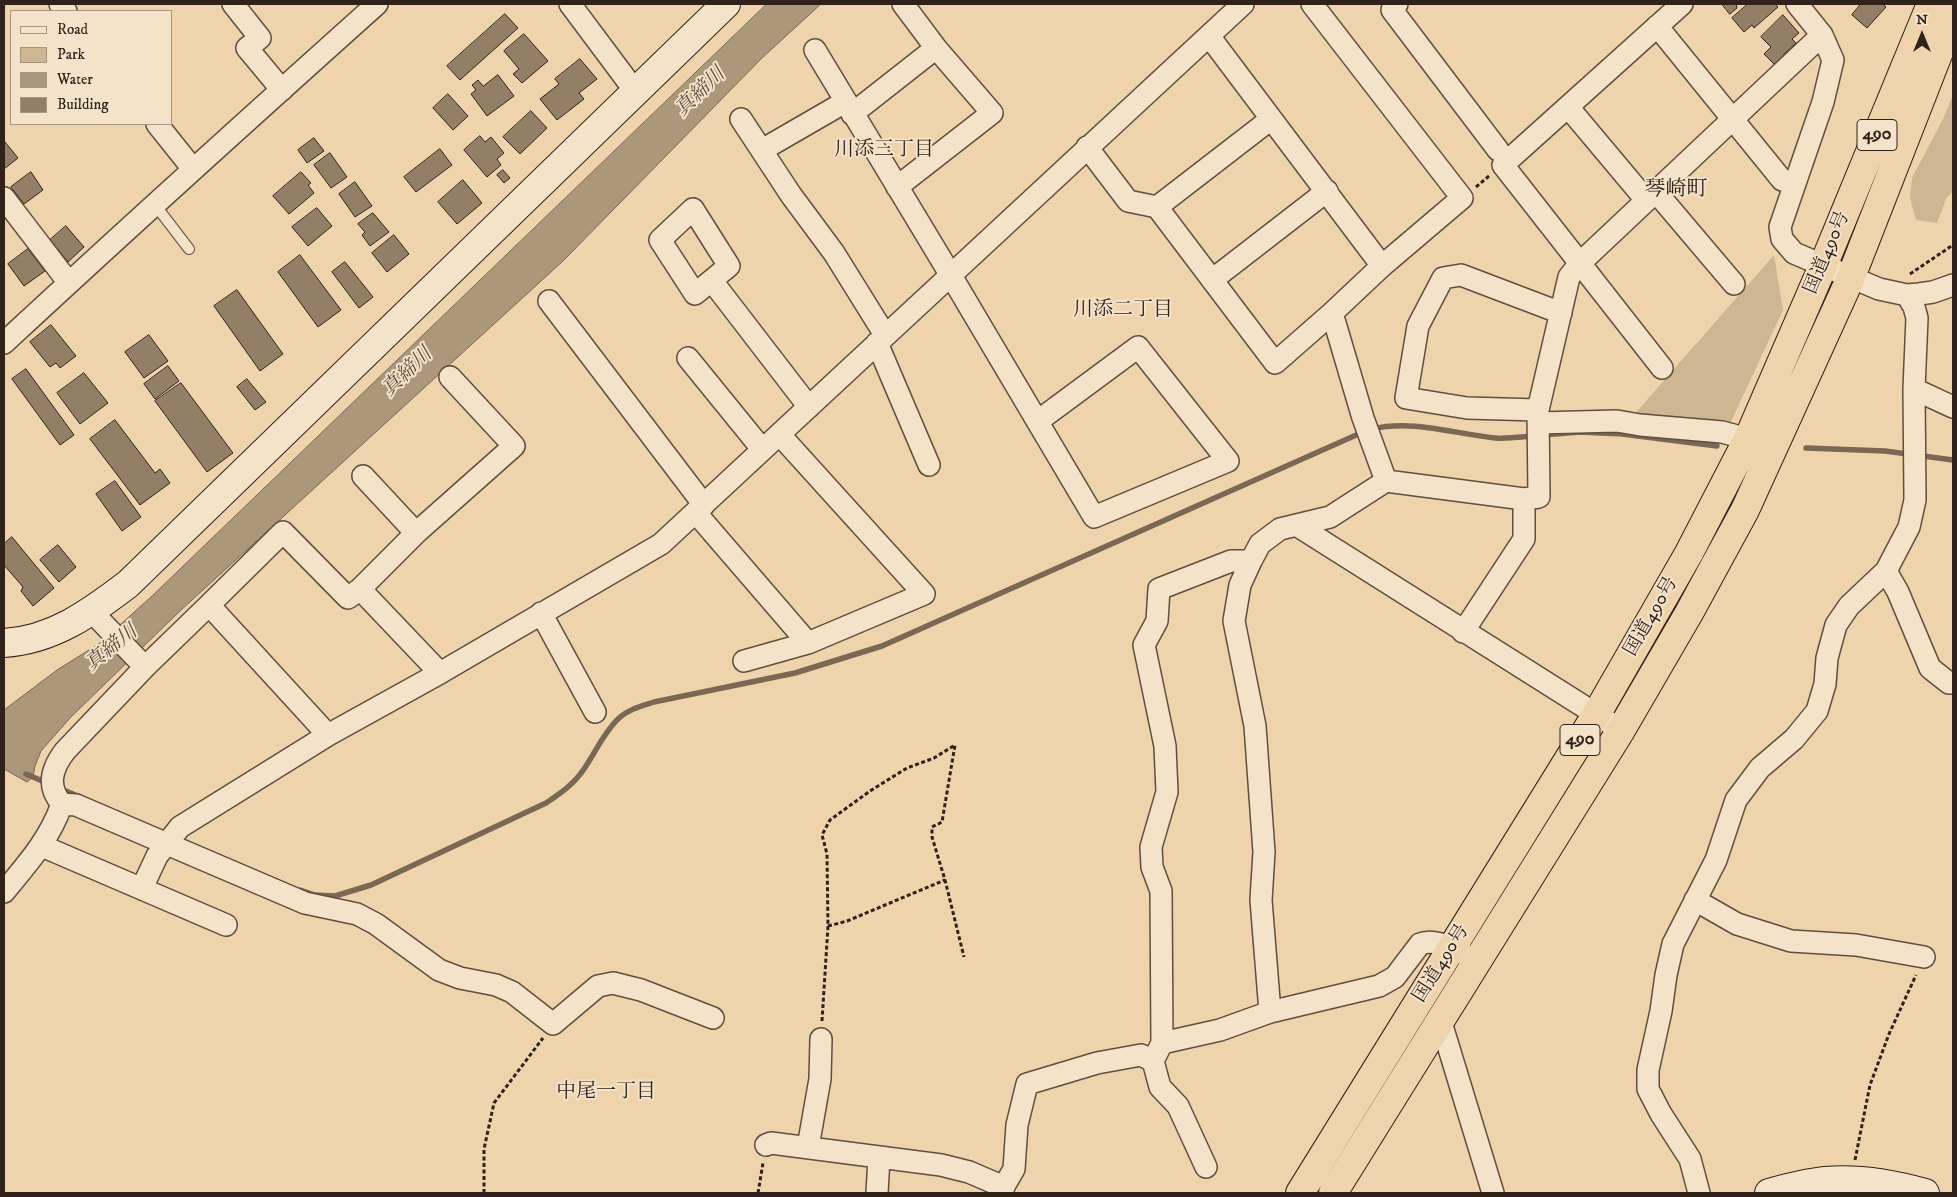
<!DOCTYPE html>
<html>
<head>
<meta charset="utf-8">
<style>
	body { margin:0 }
	#map { position:relative; width:1957px; height:1197px; overflow:hidden; background:#eed3ac; font-family:"IM FELL DW Pica",serif }
	canvas { display:block }
	.frame { position:absolute; inset:0; border:5px solid #30221a; pointer-events:none }
	.legend { position:absolute; left:10px; top:10px; width:162px; height:115px; box-sizing:border-box; background:#f4e2c9; border:1px solid #a69583; margin:0; padding:6px 9px; list-style:none; font-size:15px; color:#30221a }
	.legend li { display:flex; align-items:center; gap:10px; height:25px }
	.legend b { width:25px; border:1px solid #a69583 }
	.north { position:absolute; left:1897px; top:10px; width:50px; height:50px; -webkit-text-stroke:4px #f4e2c9; paint-order:stroke; rotate:0deg; font-size:14px; font-weight:700; line-height:20px; text-align:center; color:#30221a }
	.north::after { content:''; display:block; margin:auto; width:18px; height:22px; background:#30221a; clip-path:polygon(50% 0,100% 100%,50% 72%,0 100%) }
</style>
</head>
<body>
<div id="map">
<canvas width="1957" height="1197"></canvas>
<div class="frame"></div>
<ul class="legend">
<li><b style="height:6px;background:#f4e2c9"></b>Road</li>
<li><b style="height:14px;background:#ceb593"></b>Park</li>
<li><b style="height:14px;background:#ad977a"></b>Water</li>
<li><b style="height:14px;background:#937e66"></b>Building</li>
</ul>
<div class="north">N</div>
</div>
<script>
const ctx = document.querySelector('canvas').getContext('2d');
ctx.lineJoin = 'round';
function fill(path, color) { ctx.fillStyle = color; ctx.fill(path, 'evenodd'); }
function trace(path, color, width, dash) { ctx.strokeStyle = color; ctx.lineWidth = width; ctx.lineCap = dash ? 'butt' : 'round'; ctx.setLineDash(dash || []); ctx.stroke(path); }
function write(font, color, halo, rows, align = 'center') {
  ctx.font = font + ' "IM FELL DW Pica","Noto Serif JP",serif'; ctx.lineWidth = 4; ctx.setLineDash([]); ctx.textBaseline = 'middle'; ctx.strokeStyle = halo; ctx.fillStyle = color; for (const [text, x, y, turn = 0] of rows) {
    ctx.save(); ctx.translate(x, y); ctx.rotate((+turn || 0) * Math.PI / 180); ctx.textAlign = isNaN(turn) ? turn : align; if (halo) ctx.strokeText(text, 0, 0); ctx.fillText(text, 0, 0); ctx.restore();
  }
}
fill(new Path2D(`
	M1953,95V191L1946,199L1937,223L1916,220L1910,198L1912,178L1943,119Z
	M1774,255L1783,310L1728,428L1632,417Z`), '#ceb593');
const water = new Path2D(`
	M767,4H821L762,58L563,261L180,611L71,717L41,751L35,766L33,777L27,782L4,769V710L57,670L100,643L152,596Z`);
fill(water, '#ad977a');
trace(water, '#7b6854', 1);
trace(new Path2D(`
	M1372,429C1412,419 1455,434 1495,438C1507,439 1521,437 1534,436
	M1543,435L1580,432L1622,434L1717,446
	M1806,448L1885,451L1953,460
	M26,774L47,783
	M61,789L80,797
	M300,890L315,895L335,896L371,885L546,803C561,793 574,784 584,769C595,753 604,732 619,718C629,709 642,706 654,702L795,673L882,646L1363,432`), '#7b6854', 5.5);
const building = new Path2D(`
	M1722,4H1736L1737,8L1730,14Z
	M1748,4H1775L1778,7L1754,28L1752,25L1744,32L1732,18Z
	M1861,4H1882L1886,7L1867,28L1852,15Z
	M505,14L518,28L460,80L447,66Z
	M1783,15L1799,33L1792,39L1796,43L1783,55L1785,57L1776,66L1764,54L1771,47L1761,37Z
	M524,34L548,61L522,83L513,74L519,69L504,51Z
	M580,59L597,79L579,93L584,99L557,120L540,99L559,84L555,79Z
	M498,75L514,96L487,116L471,94L476,90L472,85L478,80L483,86Z
	M448,94L468,116L453,130L433,108Z
	M531,111L547,128L520,154L503,137Z
	M480,136L485,142L491,137L504,153L497,159L501,165L487,177L464,150Z
	M314,138L324,151L307,163L298,150Z
	M5,142L18,158L4,169V143Z
	M440,149L452,165L416,192L404,177Z
	M330,153L347,177L331,188L314,165Z
	M503,170L510,178L504,183L497,175Z
	M31,172L43,190L24,204L11,187Z
	M301,172L311,183L308,185L314,193L289,214L273,196Z
	M463,180L482,203L457,224L438,202Z
	M355,182L372,206L355,217L339,194Z
	M317,208L332,226L308,246L292,227Z
	M373,213L389,232L370,246L362,235L365,232L358,224Z
	M66,226L84,247L68,262L50,240Z
	M394,235L409,254L387,272L372,253Z
	M28,249L45,271L24,286L8,264Z
	M300,255L341,310L318,327L278,272Z
	M345,262L373,297L359,308L332,272Z
	M237,290L283,354L260,371L214,306Z
	M51,325L76,356L60,368L56,363L50,367L30,342Z
	M149,335L168,361L144,378L125,352Z
	M168,366L179,381L155,399L144,384Z
	M26,369L74,435L60,445L12,379Z
	M84,373L108,403L80,424L57,393Z
	M247,379L266,402L255,410L237,387Z
	M181,383L233,453L207,472L155,401Z
	M115,420L155,473L160,469L170,483L140,505L90,439Z
	M115,481L141,517L122,531L96,494Z
	M12,537L54,588L33,606L21,591L23,587L4,565V544Z
	M58,545L76,567L59,582L40,560Z`);
fill(building, '#937e66');
trace(building, '#30221a', 1);
const lane = new Path2D(`
	M156,206L189,249`);
const street = new Path2D(`
	M60,4L66,11
	M233,4L260,38L247,48L282,90
	M570,4L635,91
	M1397,4L1392,10L1498,150
	M1797,4L1822,35L1833,60L1823,102L1780,227L1782,239L1794,253L1879,289L1907,295L1919,294L1933,292L1953,285
	M1657,26L1782,180
	M1209,36L1382,266
	M815,50L950,274L1094,517L1228,461L1138,347L1038,421
	M1568,107L1646,200
	M852,114L936,48
	M741,119L791,195L834,253L885,335
	M157,124L193,169
	M1087,147L1128,201L1157,207L1275,363L1332,313L1382,266L1462,198L1312,4
	M762,150L845,102
	M897,187L992,113L936,48L903,4
	M1656,192L1734,284
	M4,198L69,283
	M1157,207L1271,119
	M693,209L729,266L695,294L660,240Z
	M1212,280L1327,191
	M712,281L809,407
	M549,301L704,505
	M1332,313L1363,418L1386,481
	M4,343C127,229 252,116 377,4
	M877,343L929,465
	M688,358L762,449
	M1662,368L1503,165L1682,4
	M1914,389L1953,407
	M1538,410L1467,408L1406,398L1418,326L1443,278L1461,275L1561,313
	M1538,423L1617,421L1640,425L1722,432L1748,439
	M363,476L416,533
	M696,513L808,643
	M1298,526L1621,730
	M1886,571L1898,592L1930,668L1949,683H1953
	M360,589L440,673
	M209,605L283,532L348,598L360,589L416,533L514,446L450,377
	M92,612L145,667
	M541,613L595,712
	M1463,632L1524,539V499
	M744,661L808,643L924,594L780,435
	M62,804C46,786 52,768 65,751L145,667L209,605L328,735
	M42,846L226,925
	M142,888L157,856L180,827L328,735L440,673L661,544L1243,4
	M4,892C28,863 49,840 62,804L76,805L305,903L357,914L376,924L439,970L460,978L496,985L512,992L553,1024L598,986L613,983L641,990L713,1018
	M1695,900L1737,924L1791,941L1856,945L1924,957
	M1270,1012L1261,900L1264,852L1255,726L1234,621L1240,585L1251,561L1260,544L1280,529L1330,517L1386,481L1524,499L1539,497L1538,410L1569,277L1579,264L1822,35
	M1440,1019L1493,1193
	M1162,1043L1161,891L1152,867L1151,847L1167,792L1165,746L1144,645L1157,621L1159,589L1231,561H1251
	M1153,1061L1160,1087L1178,1106L1206,1167
	M766,1145L771,1143L941,1165L969,1172L1004,1187
	M808,1147L820,1079L821,1039
	M877,1193L879,1158
	M1000,1193L1014,1169L1017,1125L1027,1084L1097,1063L1141,1055L1153,1061L1162,1043L1220,1030L1270,1012L1379,986L1395,977L1420,944C1434,938 1451,948 1464,954
	M1699,1193L1690,1159L1661,1114L1648,1089V1070L1661,1011L1666,975L1673,944L1716,860L1736,800L1760,768L1794,739L1817,711L1825,684L1827,658L1836,625L1849,606L1886,571L1909,527L1915,500L1914,389L1917,318L1914,307L1907,295`);
const secondary = new Path2D(`
	M4,643C53,640 90,613 128,584L726,4
	M1769,1193C1787,1188 1806,1183 1825,1181C1858,1178 1893,1184 1925,1193`);
const highway = new Path2D(`
	M1300,1193L1596,715L1689,553L1748,439L1823,266L1931,4
	M1333,1193L1621,730L1689,613L1745,510L1851,277L1953,16`);
trace(lane, '#604e3e', 12);
trace(street, '#604e3e', 24);
trace(secondary, '#30221a', 30);
trace(highway, '#30221a', 30);
trace(new Path2D(`
	M1476,187L1489,176
	M1910,274L1953,245
	M828,926L847,921L945,880
	M822,1021L828,926L827,854L822,835L830,820L870,791L907,768L934,758L955,745L942,822L932,827V837L945,880L964,957
	M1855,1160L1870,1085L1889,1034L1916,975
	M484,1193V1149L494,1103L543,1038
	M758,1193L763,1163`), '#30221a', 3, [4, 2.5]);
trace(lane, '#f4e2c9', 10);
trace(street, '#f4e2c9', 21);
trace(secondary, '#f4e2c9', 28);
trace(highway, '#eed3ac', 28);
for (const [x, y, w] of [
	[1877,135,40],
	[1580,740,40]
]) { const box = new Path2D(); box.roundRect(x - w / 2, y - 15.5, w, 31, 4); ctx.fillStyle = '#f4e2c9'; ctx.fill(box); trace(box, '#30221a', 1); }
write('bold 18px', '#30221a', null, [
	["490",1877,135],
	["490",1580,740]
]);
write('19px', '#30221a', '#f4e2c9', [
	["国道490号",1828,253,-67],
	["国道490号",1652,617,-60],
	["国道490号",1442,964,-58]
]);
write('italic 20px', '#5c4b3c', '#f4e2c9', [
	["真締川",701,93,-44],
	["真締川",408,373,-44],
	["真締川",112,649,-39]
]);
write('20px', '#30221a', '#f4e2c9', [
	["川添三丁目",884,151],
	["川添二丁目",1123,311],
	["中尾一丁目",606,1093]
]);
write('21px', '#30221a', '#f4e2c9', [
	["琴崎町",1676,191]
]);
</script>
</body>
</html>
